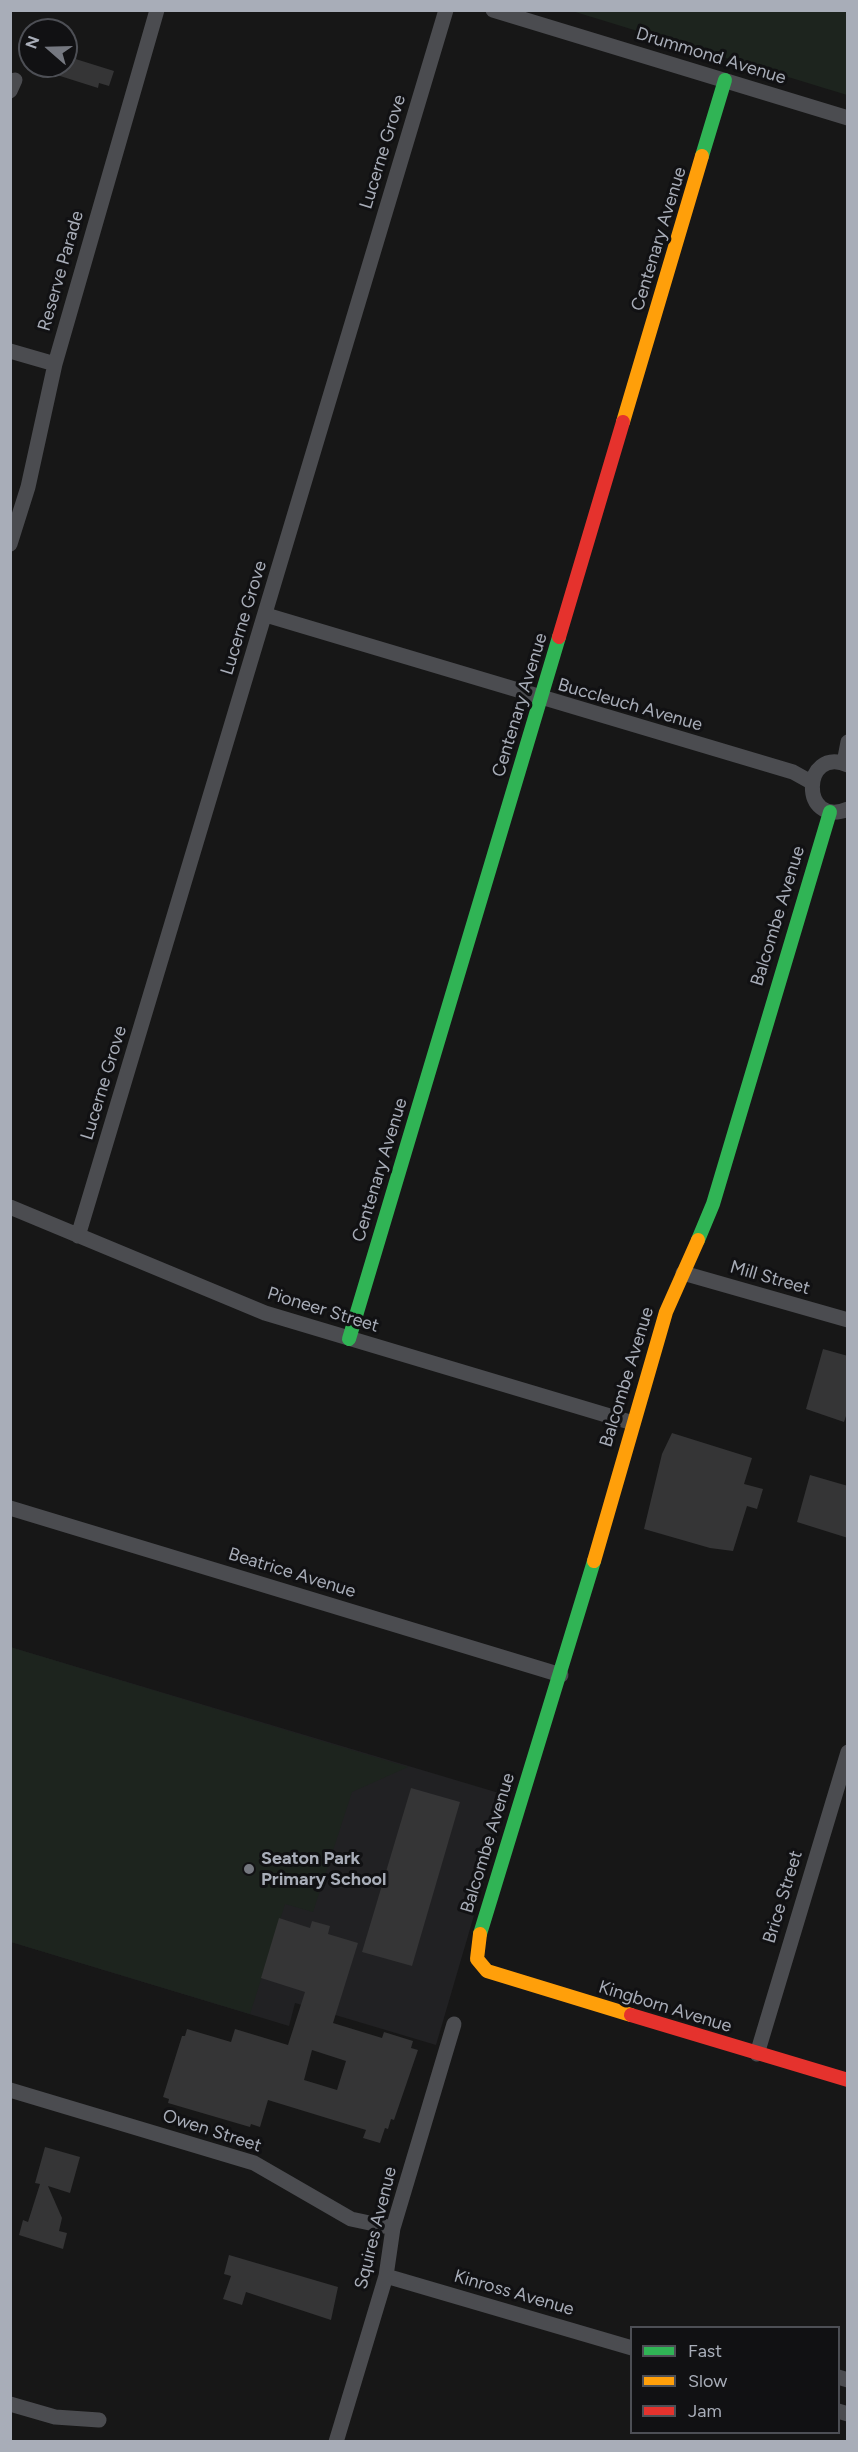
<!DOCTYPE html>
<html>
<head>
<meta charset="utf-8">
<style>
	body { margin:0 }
	#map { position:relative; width:858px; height:2452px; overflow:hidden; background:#171717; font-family:Figtree,sans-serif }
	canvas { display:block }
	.frame { position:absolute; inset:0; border:12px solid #a8adb8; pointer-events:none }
	.legend { position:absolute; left:630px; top:2326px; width:210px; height:108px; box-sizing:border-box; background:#111113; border:2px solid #4d4f55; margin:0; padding:8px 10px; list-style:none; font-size:18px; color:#a8adb8 }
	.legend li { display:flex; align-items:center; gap:12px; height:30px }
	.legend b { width:30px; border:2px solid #4d4f55 }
	.north { position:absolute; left:18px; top:18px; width:60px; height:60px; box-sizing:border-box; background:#111113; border:2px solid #4d4f55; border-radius:50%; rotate:290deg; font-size:16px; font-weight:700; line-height:24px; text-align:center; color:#a8adb8 }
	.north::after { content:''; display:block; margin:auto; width:21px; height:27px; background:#757880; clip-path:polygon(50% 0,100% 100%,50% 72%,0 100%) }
</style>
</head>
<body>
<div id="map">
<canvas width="858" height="2452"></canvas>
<div class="frame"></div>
<ul class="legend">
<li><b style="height:8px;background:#30b455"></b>Fast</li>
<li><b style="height:8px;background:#ff9f0a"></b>Slow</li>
<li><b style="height:8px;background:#e5322d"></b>Jam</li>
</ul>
<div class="north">N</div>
</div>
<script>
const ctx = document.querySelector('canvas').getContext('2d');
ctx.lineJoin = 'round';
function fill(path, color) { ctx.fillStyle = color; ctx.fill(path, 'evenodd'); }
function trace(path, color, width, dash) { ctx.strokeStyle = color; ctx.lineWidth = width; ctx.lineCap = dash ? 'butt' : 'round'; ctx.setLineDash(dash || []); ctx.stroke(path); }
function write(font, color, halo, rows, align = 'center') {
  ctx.font = font + ' Figtree,sans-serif'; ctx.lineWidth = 6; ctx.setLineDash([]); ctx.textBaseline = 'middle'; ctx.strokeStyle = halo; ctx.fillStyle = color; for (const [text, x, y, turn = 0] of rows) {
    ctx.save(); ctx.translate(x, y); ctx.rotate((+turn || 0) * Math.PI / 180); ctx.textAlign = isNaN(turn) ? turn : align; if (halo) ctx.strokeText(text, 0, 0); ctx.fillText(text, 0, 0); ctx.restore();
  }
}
fill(new Path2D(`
	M10,1647L509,1796L436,2045L295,2003L289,2026L11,1942Z`), '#212123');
fill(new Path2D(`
	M572,11H847V95Z
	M10,1647L408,1767L352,1792L313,1912L285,1904L250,2014L11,1942Z`), '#1d241e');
fill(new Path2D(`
	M66,56L114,71L109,86L99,83L98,88L38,69V66H66Z
	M823,1349L848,1356V1410L844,1422L806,1409Z
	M672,1433L752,1458L744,1484L763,1489L757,1509L747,1506L733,1551L710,1548L644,1529L662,1454Z
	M810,1475L848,1486V1538L797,1522Z
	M411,1788L460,1802L412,1966L362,1952Z
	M279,1918L310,1928L312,1921L330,1926L328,1934L358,1943L333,2023L382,2038L384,2032L413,2041L411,2048L418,2050L394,2120L391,2119L388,2129L385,2128L380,2143L363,2138L366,2130L268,2100L260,2127L251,2124L250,2127L168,2103L169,2099L163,2097L182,2036H185L187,2029L231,2042L235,2029L288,2045L305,1992L261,1978ZM312,2050L346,2061L337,2090L304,2080Z
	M45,2147L80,2157L70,2193L48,2186L62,2218L59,2231L67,2233L63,2249L19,2235L23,2220L28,2222L40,2184L35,2183Z
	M229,2255L338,2287L331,2320L246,2292L242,2305L223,2299L231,2276L224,2274Z`), '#353536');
trace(new Path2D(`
	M493,10L848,118
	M10,91L15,80
	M10,351L55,364
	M10,544L28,487L55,364L157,10
	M266,615L793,772L811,782
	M844,763L848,742
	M848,765C801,745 800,829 848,809
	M10,1207L265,1313L633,1423
	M78,1236L446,10
	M683,1273L848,1320
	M10,1508L561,1675
	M757,2054L848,1752
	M10,2090L254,2163L351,2219L393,2228
	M386,2276L632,2348
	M838,2377L848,2380
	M10,2404L55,2417L99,2420
	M838,2411L848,2414
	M336,2442L386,2276L393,2228L454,2024`), '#4b4c50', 15);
trace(new Path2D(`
	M702,156L725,80
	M698,1240L713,1204L830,812
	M349,1339L559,637
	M480,1934L594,1561`), '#30b455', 14);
trace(new Path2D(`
	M623,422L702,156
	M594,1561L666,1312L698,1240
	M480,1934L477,1959L487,1971L631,2015`), '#ff9f0a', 14);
trace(new Path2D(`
	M559,637L623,422
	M631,2015L848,2080`), '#e5322d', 14);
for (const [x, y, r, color] of [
	[249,1869,6,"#757880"]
]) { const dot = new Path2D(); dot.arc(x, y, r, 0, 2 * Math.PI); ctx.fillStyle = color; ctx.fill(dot); trace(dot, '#111113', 2); }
write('18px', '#a8adb8', '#111113', [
	["Drummond Avenue",711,56,17],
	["Lucerne Grove",383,152,-73],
	["Centenary Avenue",659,239,-73],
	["Reserve Parade",61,271,-74],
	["Lucerne Grove",244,618,-73],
	["Centenary Avenue",520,705,-73],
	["Buccleuch Avenue",630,705,16],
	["Balcombe Avenue",778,916,-73],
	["Lucerne Grove",104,1083,-73],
	["Centenary Avenue",380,1170,-73],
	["Mill Street",770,1278,16],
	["Pioneer Street",323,1310,17],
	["Balcombe Avenue",627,1377,-73],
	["Beatrice Avenue",292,1573,17],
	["Balcombe Avenue",488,1843,-73],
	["Brice Street",783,1897,-73],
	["Kingborn Avenue",665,2007,17],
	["Owen Street",212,2131,18],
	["Squires Avenue",376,2228,-76],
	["Kinross Avenue",514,2293,16]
]);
write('bold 18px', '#a8adb8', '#111113', [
	["Seaton Park",261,1859],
	["Primary School",261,1880]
], 'left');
</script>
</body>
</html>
